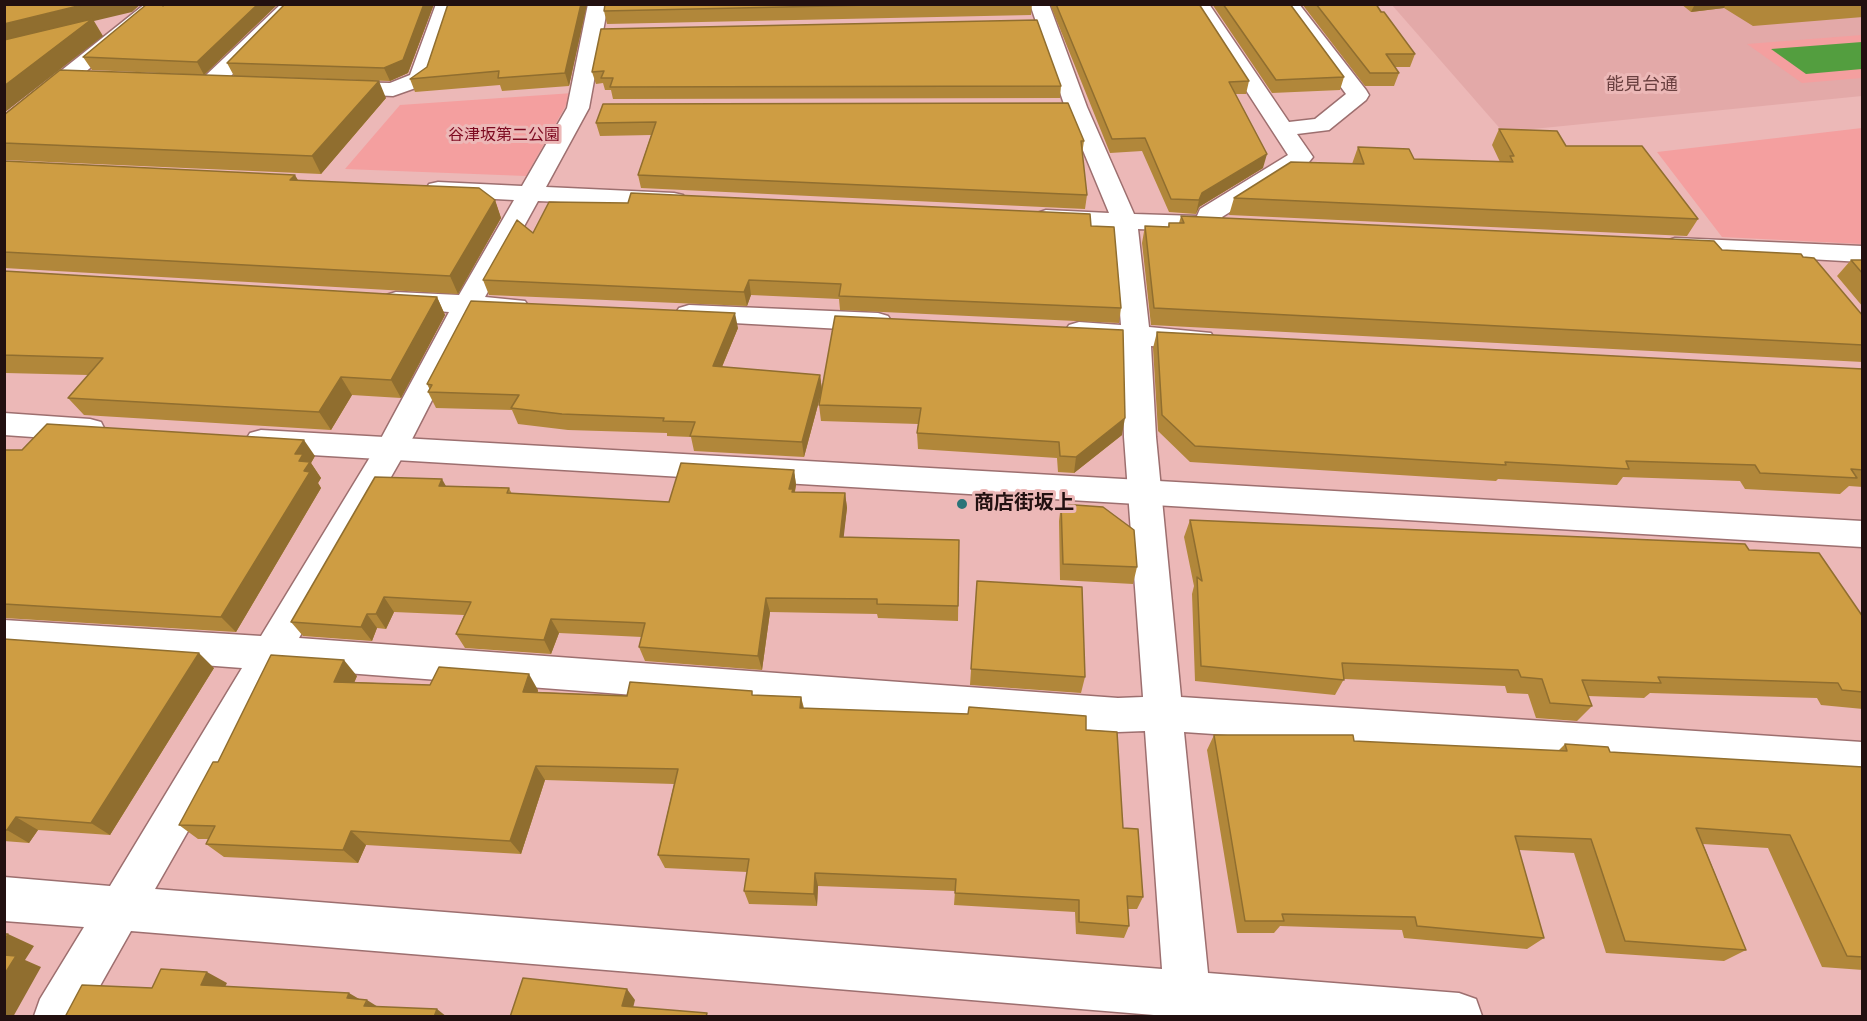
<!DOCTYPE html>
<html>
<head>
<meta charset="utf-8">
<style>
	body { margin:0 }
	#map { position:relative; width:1867px; height:1021px; overflow:hidden; background:#ecb8b7; font-family:"Roboto Condensed",sans-serif }
	canvas { display:block }
	.frame { position:absolute; inset:0; border:6px solid #221010; pointer-events:none }
</style>
</head>
<body>
<div id="map">
<canvas width="1867" height="1021"></canvas>
<div class="frame"></div>
</div>
<script>
const ctx = document.querySelector('canvas').getContext('2d');
ctx.lineJoin = 'round';
function fill(path, color) { ctx.fillStyle = color; ctx.fill(path, 'evenodd'); }
function trace(path, color, width, dash) { ctx.strokeStyle = color; ctx.lineWidth = width; ctx.lineCap = dash ? 'butt' : 'round'; ctx.setLineDash(dash || []); ctx.stroke(path); }
function write(font, color, halo, rows, align = 'center') {
  ctx.font = font + ' "Roboto Condensed","Noto Sans JP",sans-serif'; ctx.lineWidth = 6; ctx.setLineDash([]); ctx.textBaseline = 'middle'; ctx.strokeStyle = halo; ctx.fillStyle = color; for (const [text, x, y, turn = 0] of rows) {
    ctx.save(); ctx.translate(x, y); ctx.rotate((+turn || 0) * Math.PI / 180); ctx.textAlign = isNaN(turn) ? turn : align; if (halo) ctx.strokeText(text, 0, 0); ctx.fillText(text, 0, 0); ctx.restore();
  }
}
fill(new Path2D(`
	M1392,5H1862V96L1503,132Z`), '#e3a9a8');
fill(new Path2D(`
	M1862,35V78L1802,83L1747,44Z
	M573,93L526,176L345,169L400,105Z
	M1862,128V244L1722,237L1657,152Z`), '#f49f9f');
fill(new Path2D(`
	M1862,42V69L1806,74L1771,49Z`), '#539e3f');
const minor = new Path2D(`
	M145,4H167L12,133L4,135V116Z
	M281,4H302L220,87H204L201,82L204,77Z
	M436,4H455L427,84L393,96L329,93L326,88L329,83L337,82L390,83L410,75Z
	M588,4H608L589,108L546,187L674,193L683,195L686,200L683,205L674,207L538,201L485,297L525,301L529,307L525,313L515,316L476,314L407,449L299,638L1118,698L1143,697L1124,437L1122,343L1069,337L1065,331L1069,325L1079,322L1121,325L1113,228L1046,226L1037,223L1033,218L1037,213L1046,210L1109,213L1065,107L1030,4H1049L1087,107L1134,214L1197,216L1200,209L1288,155L1190,4H1209L1289,122L1315,119L1346,94L1280,4H1299L1366,90L1369,95L1366,100L1329,130L1297,134L1313,157L1309,162L1222,217L1226,224L1222,229L1211,232L1138,229L1149,327L1211,333L1215,340L1211,347L1201,349L1151,346L1156,437L1181,697L1862,742V778L1184,732L1208,973L1459,993L1476,999L1482,1016H1166L131,931L83,1016H34L40,999L84,927L4,921V877L110,886L242,668L4,650V620L261,636L378,444L449,312L386,307L382,301L386,295L396,292L459,295L514,200L438,196L429,194L426,189L429,184L438,182L522,186L567,108ZM281,668L1118,732L1145,731L1162,969L155,889Z
	M1675,238L1862,246V262L1666,251L1662,246L1666,241Z
	M689,305L878,313L888,316L892,322L888,328L878,331L679,320L675,314L679,308Z`);
const tertiary = new Path2D(`
	M4,413L90,419L101,422L105,430L101,438L90,441L4,435Z
	M261,430L1862,521V547L261,452L250,449L245,441L250,433Z`);
trace(minor, '#9d6f6f', 3);
trace(tertiary, '#9d6f6f', 3);
fill(minor, '#fff');
fill(tertiary, '#fff');
fill(new Path2D(`
	M147,4L163,5L278,4L204,75L92,70L83,57Z
	M285,4H434L408,73L390,81L234,76L227,63Z
	M587,4L569,86L502,91L500,85L415,92L410,79L427,67Z
	M605,4H1032L1031,15L607,24L604,11Z
	M1050,4H1199L1249,81L1246,94H1235L1263,168L1199,207L1196,214L1169,212L1142,151L1110,153Z
	M1212,4H1290L1344,77L1340,90L1272,93Z
	M1302,4H1376L1415,54L1410,67H1395L1399,73L1394,86H1365Z
	M1681,4H1863V17L1753,26L1724,8L1691,12Z
	M601,29L1061,86L1060,98L613,99L611,90H605L603,83L596,84L592,72Z
	M386,98L321,174L4,160V115Z
	M603,104L1084,141L1082,154L1087,195L1085,209L641,188L638,175L651,135L600,136L596,123Z
	M1499,129L1566,146L1698,219L1687,236L1229,215L1234,198L1352,164L1358,147L1414,159L1500,162L1492,145Z
	M4,161L298,181L495,200L501,218L458,294L4,268Z
	M1181,216L1722,250L1803,257L1863,316V362L1151,325L1142,243L1145,226L1168,227L1169,223H1179Z
	M1091,226L1121,308L1119,323L840,310L839,299L751,295L747,306L489,295L483,280L533,233Z
	M1851,260H1863V307L1837,276Z
	M4,271L437,297L445,315L401,398L352,395L331,430L84,415L68,398L88,375L6,373L4,374Z
	M738,328L722,367L820,375L822,390L1122,435L1074,473L1058,472L1057,458L918,449L917,433L918,424L821,421L819,405L822,390L804,457L694,451L691,437L667,436V433L568,430L518,424L512,410L436,408L428,392L430,390L427,384Z
	M1157,332L1863,369V487L1849,486L1840,494L1745,489L1740,481L1623,477L1617,485L1498,479L1496,481L1190,462L1158,431L1153,348Z
	M4,450L315,456L311,463L321,478L318,483L321,488L236,632L4,618Z
	M794,470L796,485L795,492L845,493L847,508L843,537L959,540L958,621L878,618L877,614L770,612L762,670L645,661L639,647L642,637L559,633L551,654L465,648L456,634L464,615L394,612L386,629L377,628L372,641L303,636L291,622L446,486L509,488L512,494L669,502Z
	M1061,504L1137,567L1133,584L1060,580L1059,521Z
	M1190,520L1749,550L1863,617V709L1821,705L1817,698L1650,693L1644,698L1588,696L1592,706L1577,721L1536,718L1528,694L1507,693L1505,686L1344,679L1335,695L1195,681L1192,594L1194,586L1184,537Z
	M977,581L1085,677L1081,693L970,685Z
	M4,639L214,668L110,835L38,830L29,843L4,841Z
	M357,676L354,682L538,690V692L627,696L753,695L801,697L804,708L1086,730L1123,828L1143,897L1137,909H1128L1129,926L1124,938L1076,934L1075,912L954,905L955,891L818,886L817,906L749,904L744,891L747,872L665,868L658,855L674,784L545,780L521,854L366,845L358,863L224,857L206,844L208,839H198L179,825L218,762Z
	M1214,735L1558,751L1565,744L1610,752L1863,767V970L1822,967L1768,848L1703,844L1746,950L1724,961L1606,953L1574,853L1519,850L1544,938L1527,949L1404,938L1402,930L1280,926L1274,933H1237L1207,750Z`), '#b1873a');
fill(new Path2D(`
	M86,4H141L132,12L94,21L103,36L4,113V24Z
	M258,4H278L204,75L197,62Z
	M424,4H434L408,73L390,81L384,68Z
	M581,4H587L569,86L565,73Z
	M1695,4H1726L1724,8L1691,12Z
	M379,81L386,98L321,174L312,156Z
	M1267,154L1263,168L1199,207L1196,214L1199,200L1202,193Z
	M295,175L305,192L290,180Z
	M495,200L501,218L458,294L450,276Z
	M749,280L751,295L747,306L744,292Z
	M437,297L445,315L401,398L391,380Z
	M735,313L738,328L716,381L713,366Z
	M820,375L822,390L804,457L802,442Z
	M341,377L352,395L331,430L319,412Z
	M1125,418L1122,435L1074,473L1076,457Z
	M304,440L315,456L311,463L321,478L318,483L321,488L236,632L221,617L295,454Z
	M794,470L796,485L794,495L789,489Z
	M442,479L451,495L439,486Z
	M845,493L847,508L842,552L840,537Z
	M384,597L394,612L386,629L376,614Z
	M766,598L770,612L762,670L758,656Z
	M367,614L377,628L372,641L361,627Z
	M551,619L559,633L551,654L544,640Z
	M199,653L214,668L110,835L91,823Z
	M344,660L357,676L348,698L334,682Z
	M529,674L538,690L532,707L523,692Z
	M801,697L804,713L800,708Z
	M536,766L545,780L521,854L510,841Z
	M16,817L38,830L29,843L7,830Z
	M351,831L366,845L358,863L343,850Z
	M815,873L818,886L817,906L814,894Z
	M8,934L34,946L25,960L41,967L13,1017H4V941Z
	M207,972L227,983L221,995L201,985Z
	M627,989L635,1000L631,1016L622,1006Z
	M349,993L366,1003L367,1000L383,1010L365,1006L347,998Z
	M437,1009L447,1017H434Z`), '#906e2f');
const building = new Path2D(`
	M4,4H86L4,24Z
	M147,4H162L163,6L164,4H258L197,62L83,57Z
	M285,4H424L403,60L384,68L227,63Z
	M448,4H581L565,73L498,78L499,71L410,79L427,67Z
	M605,4H917L604,11Z
	M1056,4H1199L1249,81L1229,82L1267,154L1202,193L1199,200L1171,199L1145,138L1112,139Z
	M1223,4H1290L1344,77L1276,80Z
	M1316,4H1376L1381,12H1384L1415,54H1386L1399,73H1370Z
	M92,19L4,86V40Z
	M1037,20L1061,86L610,87L613,78H601L604,71L592,72L601,29Z
	M60,70L379,81L312,156L4,143V115Z
	M1068,103L1084,141H1081L1087,195L638,175L656,122L596,123L603,104Z
	M1499,129L1557,131L1566,146H1642L1698,219L1234,198L1291,162L1364,164L1358,147L1409,149L1414,159L1513,162L1510,156H1514Z
	M4,161L295,175L290,180L479,188L495,200L450,276L4,252Z
	M631,193L1090,214L1091,226L1114,227L1121,308L839,296L841,284L749,280L744,292L483,280L517,220L533,233L549,202L628,203Z
	M1181,216L1714,241L1722,250L1801,254L1803,257L1814,258L1863,316V345L1154,308L1145,226L1169,227V223H1184Z
	M1851,260H1863V274Z
	M4,271L437,297L391,380L341,377L319,412L68,398L103,358L4,355Z
	M471,301L735,313L713,366L820,375L802,442L690,436L695,422L663,421L664,418L562,414L511,408L519,395L428,392L432,385L427,384Z
	M835,316L1123,330L1125,418L1076,457L1060,456L1059,442L917,433L921,408L819,405Z
	M1157,332L1863,369V470L1851,469L1857,478L1760,473L1755,465L1626,461L1629,469L1505,462L1506,465L1195,446L1162,415Z
	M47,424L304,440L295,454H303L299,461L310,462L304,471L310,472L221,617L4,604V450H22Z
	M681,463L794,470L789,489H793L792,492L845,493L840,537L959,540L958,606L877,604V599L766,598L758,656L639,647L645,623L551,619L544,640L456,634L471,602L384,597L376,614H367L361,627L291,622L375,477L442,479L439,486L509,488L507,493L669,502Z
	M1061,504L1103,507L1134,530L1137,567L1063,564Z
	M1190,520L1745,544L1749,550L1819,553L1863,617V692L1842,690L1838,683L1658,677L1661,683L1582,680L1592,706L1550,703L1542,679L1521,677L1518,670L1342,663L1344,680L1201,666L1197,577L1202,581Z
	M977,581L1082,587L1085,677L971,669Z
	M4,639L199,653L91,823L16,817L7,830H4Z
	M271,655L344,660L334,682L430,685L439,667L529,674L523,692L627,696L630,682L752,691V695L801,697L800,708L968,714L969,707L1086,716V730L1117,732L1123,828L1138,829L1143,897L1127,896L1129,926L1079,922V900L955,893L956,879L815,873L814,894L744,891L749,859L658,855L678,769L536,766L510,841L351,831L343,850L206,844L215,826L179,825L213,762H218Z
	M1214,735H1353L1354,741L1567,751L1565,744L1608,747L1610,752L1863,767V957L1847,956L1790,835L1696,828L1746,950L1625,941L1591,839L1515,836L1544,938L1417,926L1415,917L1282,914L1284,921H1245Z
	M4,934H8L4,941Z
	M4,955L16,956L4,975Z
	M161,969L207,972L201,985L349,993L347,998L367,1000L364,1006L437,1009L434,1017H65L82,985L152,988Z
	M523,978L627,989L622,1006L707,1013L706,1017H510Z`);
fill(building, '#ce9d43');
trace(building, '#906e2f', 1.5);
for (const [x, y, r, color] of [
	[962,504,6,"#2a7478"]
]) { const dot = new Path2D(); dot.arc(x, y, r, 0, 2 * Math.PI); ctx.fillStyle = color; ctx.fill(dot); trace(dot, '#ecb8b7', 2); }
write('16px', '#7d0920', '#ecb8b7', [
	["谷津坂第二公園",504,136]
]);
write('18px', '#693f3f', '#ecb8b7', [
	["能見台通",1642,85]
]);
write('bold 20px', '#221010', '#ecb8b7', [
	["商店街坂上",974,504]
], 'left');
</script>
</body>
</html>
